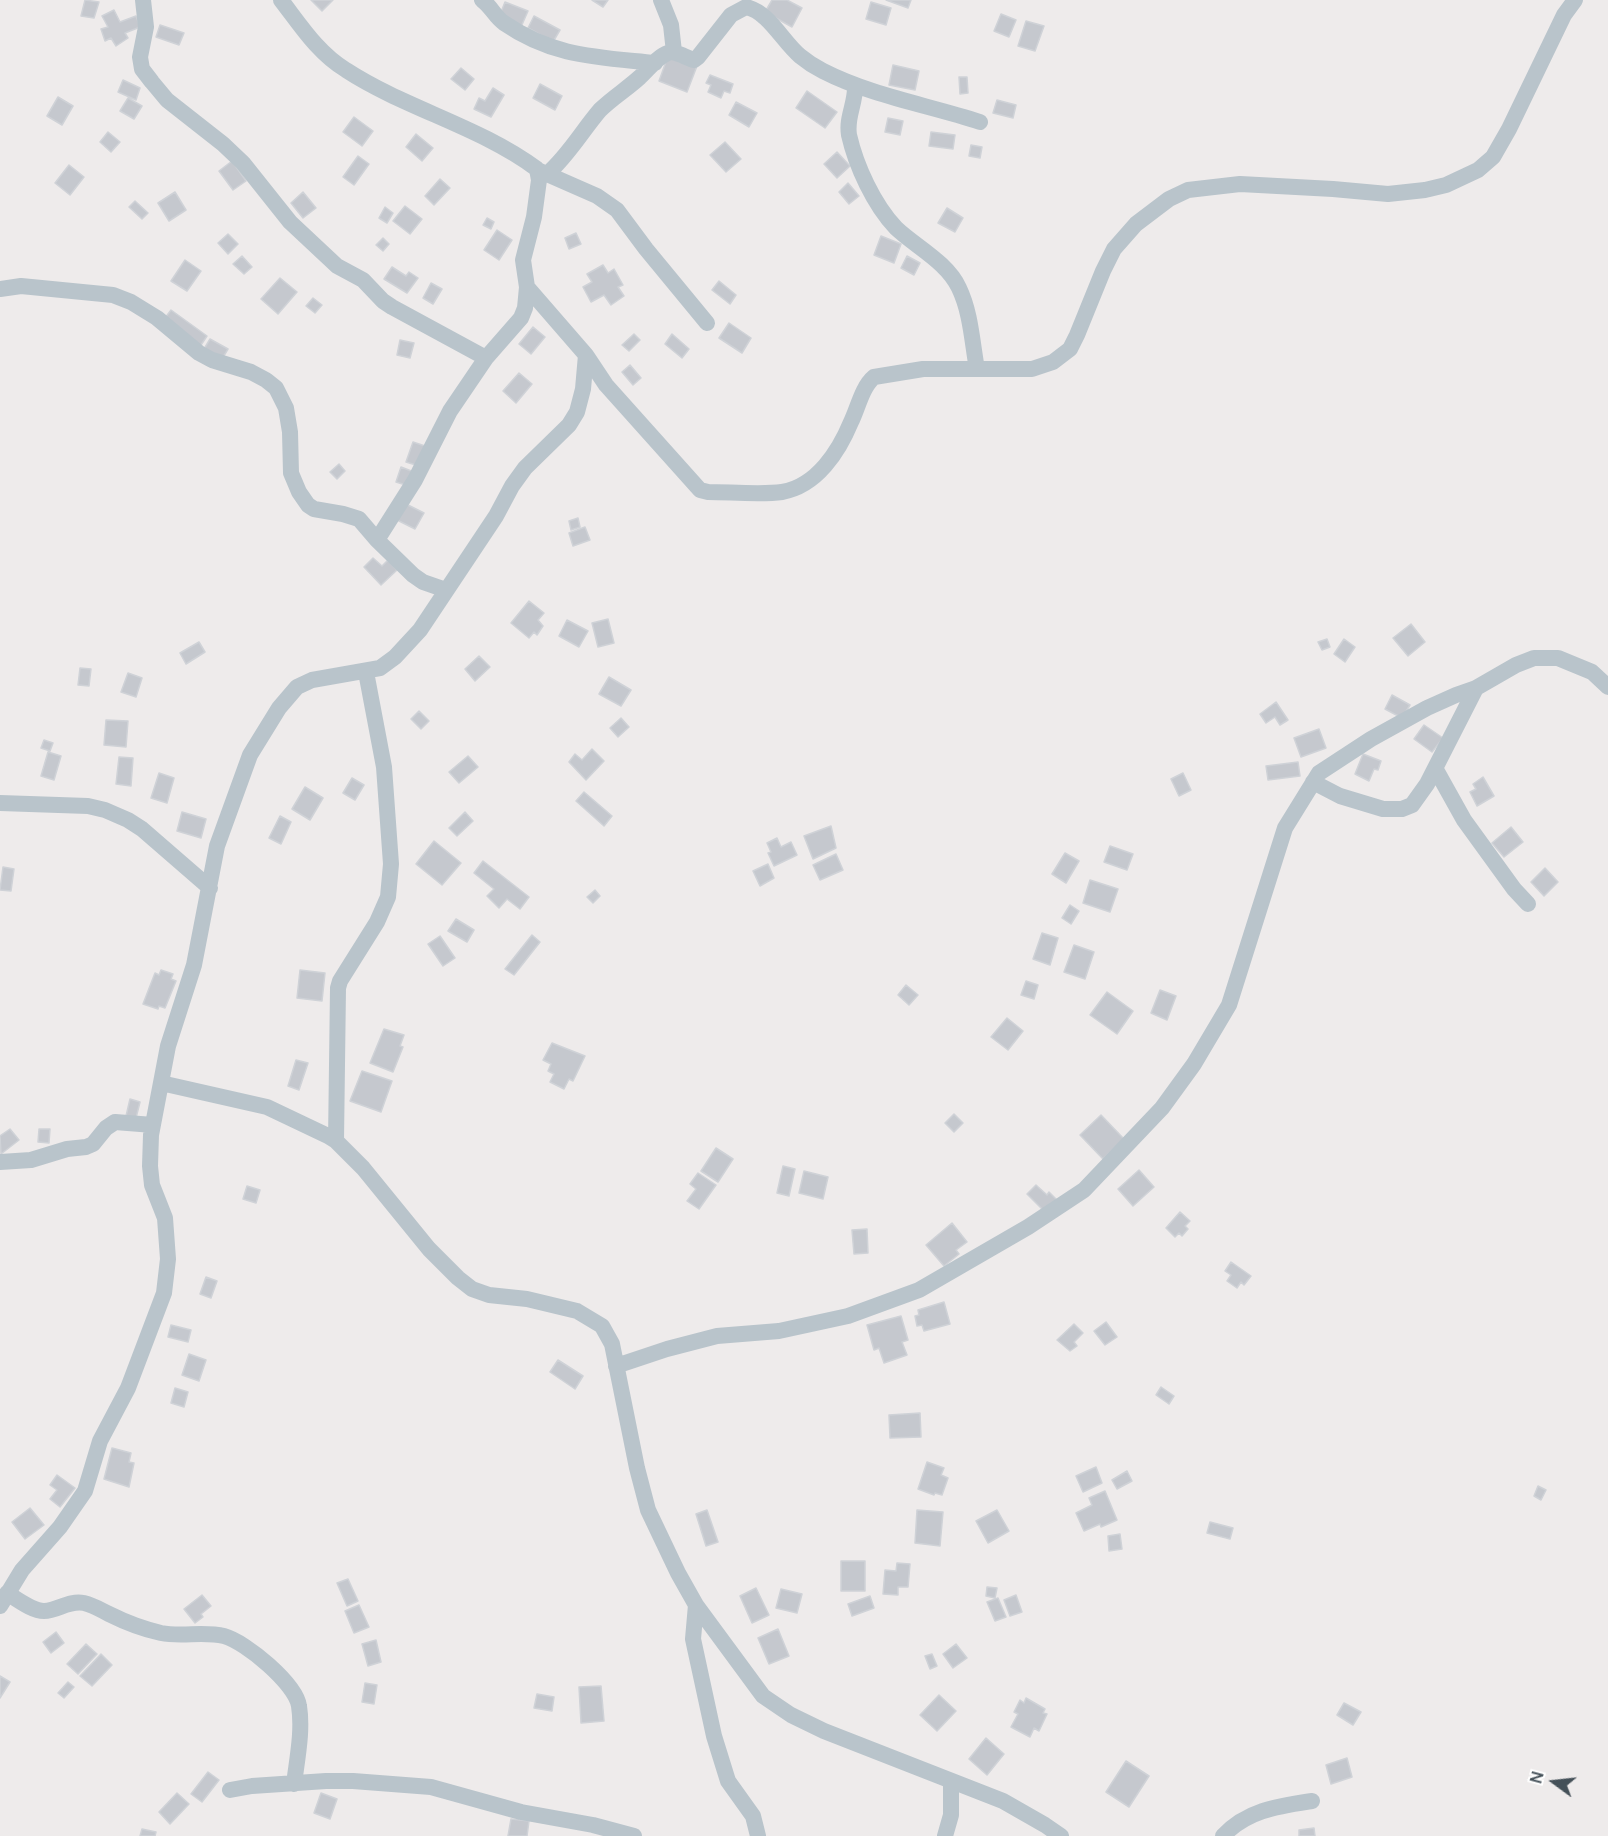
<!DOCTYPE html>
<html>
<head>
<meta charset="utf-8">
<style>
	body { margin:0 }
	#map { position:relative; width:1608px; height:1836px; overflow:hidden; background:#eeebeb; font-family:Manrope,sans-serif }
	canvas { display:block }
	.north { position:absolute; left:1524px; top:1752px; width:60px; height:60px; -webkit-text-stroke:4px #fff; paint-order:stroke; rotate:285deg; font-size:16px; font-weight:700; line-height:24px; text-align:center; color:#445058 }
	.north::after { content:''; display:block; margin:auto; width:21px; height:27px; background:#445058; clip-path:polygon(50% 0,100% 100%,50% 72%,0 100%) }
</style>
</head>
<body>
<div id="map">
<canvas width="1608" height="1836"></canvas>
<div class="north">N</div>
</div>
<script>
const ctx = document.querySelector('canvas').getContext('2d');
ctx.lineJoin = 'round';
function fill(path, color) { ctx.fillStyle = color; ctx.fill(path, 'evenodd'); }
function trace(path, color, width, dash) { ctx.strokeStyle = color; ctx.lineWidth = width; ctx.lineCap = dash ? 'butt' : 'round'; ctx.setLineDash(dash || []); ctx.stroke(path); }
const building = new Path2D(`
	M85,0L99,2L94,18L81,16Z
	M311,0H333L322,11Z
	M592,0H608L603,7Z
	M772,0H787L802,8L792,27L765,12Z
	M886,0H911L908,8Z
	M505,2L528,11L521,27L499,17Z
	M871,2L891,8L886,25L866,19Z
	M114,10L120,22L136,16L140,27L125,33L128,38L116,46L111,38L105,41L101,29L108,27L102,16Z
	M1001,14L1016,20L1009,37L994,31Z
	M534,16L560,30L553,42L528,28Z
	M1026,21L1044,26L1035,51L1018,46Z
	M160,25L184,33L179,45L156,37Z
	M668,56L697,66L687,92L659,81Z
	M893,65L919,71L915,90L889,85Z
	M461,68L474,79L465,90L451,79Z
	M710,75L733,84L730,93L724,91L721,98L708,92L711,85L706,83Z
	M959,77H967L968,93L960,94Z
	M123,80L140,88L136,100L118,92Z
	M540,84L562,96L555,110L533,98Z
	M493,88L504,95L491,117L474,109L479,98L485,101Z
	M807,91L837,112L825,128L796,108Z
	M58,97L73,106L62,125L47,116Z
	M128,98L142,106L134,119L120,111Z
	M997,100L1016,105L1013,118L993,113Z
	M736,102L757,113L749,127L729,115Z
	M354,117L373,131L362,146L343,132Z
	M888,118L903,121L900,135L885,132Z
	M108,132L120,142L111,152L100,142Z
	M931,132L955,135L953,149L929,146Z
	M416,134L433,148L422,161L406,147Z
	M725,142L741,159L726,172L710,155Z
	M971,145L982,147L980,158L969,156Z
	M837,152L850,166L837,178L824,164Z
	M358,156L369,164L354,185L343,177Z
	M232,161L246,181L233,190L219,171Z
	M69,165L84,177L70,195L55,183Z
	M440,179L450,188L434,205L425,196Z
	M848,183L859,196L849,204L839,192Z
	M175,192L186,210L169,221L158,203Z
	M303,192L316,208L303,218L291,203Z
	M135,201L148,213L142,219L129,207Z
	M405,206L422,219L410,234L393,221Z
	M385,207L393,213L387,223L379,218Z
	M947,208L963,218L955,232L938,223Z
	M487,218L494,222L491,229L483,225Z
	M497,230L512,240L499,260L484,250Z
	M576,233L581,244L569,249L565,238Z
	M228,234L238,244L228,254L218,243Z
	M881,236L901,244L894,263L874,255Z
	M383,238L389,244L383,251L376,245Z
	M242,256L252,267L244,274L233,264Z
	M907,256L920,263L914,275L901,268Z
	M185,260L201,271L187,291L171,281Z
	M603,265L608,273L614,269L623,285L618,287L624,296L611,305L604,295L591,302L583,287L592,282L587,274Z
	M392,267L406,276L409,272L418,278L407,293L384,279Z
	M280,278L297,292L278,314L261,299Z
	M719,281L736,295L730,304L712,290Z
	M431,283L442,289L433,304L423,298Z
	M313,298L322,305L315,313L306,306Z
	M171,310L207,336L199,348L162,322Z
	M729,323L751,338L742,353L719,338Z
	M533,327L545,337L531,354L519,344Z
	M634,334L640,340L629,351L622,345Z
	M672,334L689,349L682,358L665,344Z
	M210,339L228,349L222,359L204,349Z
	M400,340L414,343L410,358L397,355Z
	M630,365L641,378L633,385L622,372Z
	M519,373L532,384L516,403L503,391Z
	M413,442L425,446L419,466L406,462Z
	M339,464L345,471L337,479L330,472Z
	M401,467L414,472L409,486L396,482Z
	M406,504L424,513L415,529L397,520Z
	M578,518L580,527L571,530L569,521Z
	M585,527L590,540L573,546L569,533Z
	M373,558L382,566L388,560L397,570L381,585L364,567Z
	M529,601L544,613L538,620L543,626L537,635L534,632L529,638L511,623Z
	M608,619L614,643L598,647L592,623Z
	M567,620L588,631L579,647L559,636Z
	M1411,624L1425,642L1408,656L1393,638Z
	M1327,639L1330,647L1322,650L1318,642Z
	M1344,639L1355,647L1345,662L1334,654Z
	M199,642L205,652L186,664L180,653Z
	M479,656L490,667L475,681L465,669Z
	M80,668L91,669L89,686L78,685Z
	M128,673L142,678L136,697L121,692Z
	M609,677L631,690L621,706L599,694Z
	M1392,695L1410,705L1402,718L1385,709Z
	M1276,702L1288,720L1280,725L1275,717L1266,723L1260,714Z
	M419,711L429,721L421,729L411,719Z
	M621,718L629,727L618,737L610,728Z
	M106,720L128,721L126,747L104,745Z
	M1424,725L1443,738L1432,752L1414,739Z
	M1319,729L1326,748L1301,757L1294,738Z
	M44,740L53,743L50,751L41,748Z
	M592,749L604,761L586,780L569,762L575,754L582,760Z
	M48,752L61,756L54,780L41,776Z
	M1363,754L1381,761L1378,770L1374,769L1369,781L1355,774Z
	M468,756L478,767L459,783L449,772Z
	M119,757L133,758L131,786L116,784Z
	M1298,762L1300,776L1268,780L1266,766Z
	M159,773L174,778L167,803L151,798Z
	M1183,773L1191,790L1179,796L1171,779Z
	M1483,777L1494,796L1477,806L1470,792L1476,789L1473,784Z
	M352,778L364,785L355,800L343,793Z
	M305,787L323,798L310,820L292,809Z
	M584,792L612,816L604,826L576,801Z
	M182,812L206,819L201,838L177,831Z
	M465,812L473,821L457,836L449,828Z
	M280,816L291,822L281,844L269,838Z
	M831,826L836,848L813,859L804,836Z
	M1511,827L1523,842L1504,857L1492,843Z
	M777,838L781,847L791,842L797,855L774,866L768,853L771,852L767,843Z
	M434,841L461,863L442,885L416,864Z
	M1110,846L1133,854L1127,870L1104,862Z
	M1065,853L1079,861L1066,883L1052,874Z
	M836,854L843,870L820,880L813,865Z
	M483,861L529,897L520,909L507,899L499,908L487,896L494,889L474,873Z
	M768,864L774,878L760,886L753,871Z
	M3,867L14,869L11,891L0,890Z
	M1545,868L1558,882L1544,896L1531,882Z
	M1090,880L1118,889L1110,912L1083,903Z
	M595,890L600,896L593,903L587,897Z
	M1070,905L1079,911L1071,924L1062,918Z
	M456,919L474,930L467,942L448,931Z
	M1042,933L1058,938L1050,965L1033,959Z
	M532,935L540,942L514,975L505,969Z
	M440,936L455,958L443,966L428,944Z
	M1074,945L1094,952L1085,979L1064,972Z
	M161,970L173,974L171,979L176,981L165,1008L159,1006L158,1009L143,1004L155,973L159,975Z
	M300,970L325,973L322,1001L297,998Z
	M1026,981L1038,985L1034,999L1021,995Z
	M906,985L918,995L909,1005L898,995Z
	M1160,990L1176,996L1167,1020L1151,1013Z
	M1107,992L1133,1011L1117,1034L1090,1015Z
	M1007,1018L1023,1031L1008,1050L991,1037Z
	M384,1029L404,1035L400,1046L403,1047L393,1072L370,1063Z
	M552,1043L585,1056L573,1081L569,1079L564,1089L550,1082L554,1074L548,1071L551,1064L543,1060Z
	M296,1060L308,1063L299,1090L288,1086Z
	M362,1071L392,1081L381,1112L350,1101Z
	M130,1099L140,1102L136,1118L126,1116Z
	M954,1114L963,1123L954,1132L945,1123Z
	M1101,1115L1124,1139L1103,1159L1080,1135Z
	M10,1129L19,1140L1,1154L0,1136Z
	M39,1129H50L49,1143L38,1142Z
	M716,1148L733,1159L718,1182L701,1171Z
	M783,1166L795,1169L789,1196L777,1193Z
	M1139,1170L1154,1187L1133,1206L1118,1189Z
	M804,1171L828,1177L823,1199L799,1193Z
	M698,1173L716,1185L699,1209L687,1201L696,1189L690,1184Z
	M1036,1185L1047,1195L1049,1192L1057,1200L1045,1212L1027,1194Z
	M247,1186L260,1190L256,1203L243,1199Z
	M1180,1212L1190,1221L1185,1226L1188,1229L1182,1236L1179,1233L1175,1237L1166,1228Z
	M952,1223L967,1242L956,1250L959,1254L944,1266L926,1245Z
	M867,1229L868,1253L854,1254L852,1230Z
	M1231,1262L1251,1276L1244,1285L1241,1282L1237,1288L1227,1281L1231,1275L1225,1271Z
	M206,1277L217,1281L211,1298L200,1294Z
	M944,1302L950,1324L924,1331L922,1325L917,1326L915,1316L919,1315L918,1310Z
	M901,1316L908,1340L902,1342L907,1355L884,1363L879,1348L874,1350L867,1325Z
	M1106,1322L1117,1337L1105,1345L1094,1331Z
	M1074,1324L1083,1333L1074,1342L1077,1346L1070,1351L1057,1340Z
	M171,1325L191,1330L188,1342L168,1337Z
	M189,1354L206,1360L199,1381L182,1375Z
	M558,1360L583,1376L575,1389L550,1372Z
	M1161,1387L1174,1396L1169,1404L1156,1395Z
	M175,1388L188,1392L184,1407L171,1403Z
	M920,1413L921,1437L890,1438L889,1415Z
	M112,1448L131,1453L129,1462L134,1463L129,1487L104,1479Z
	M927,1462L944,1468L941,1475L948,1478L942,1495L935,1493L934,1495L918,1489Z
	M1096,1467L1102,1483L1083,1492L1076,1476Z
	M1127,1471L1132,1481L1117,1489L1112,1480Z
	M57,1475L75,1488L60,1507L50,1499L57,1490L50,1485Z
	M1538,1486L1546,1490L1541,1500L1534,1496Z
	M1105,1491L1117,1520L1101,1527L1100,1524L1084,1531L1076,1513L1092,1505L1089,1498Z
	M30,1508L44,1525L25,1539L12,1522Z
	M707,1510L718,1542L706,1546L696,1514Z
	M917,1510L943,1512L940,1546L915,1543Z
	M997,1510L1009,1531L988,1543L976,1521Z
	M1210,1522L1233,1528L1230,1539L1207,1533Z
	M1120,1534L1122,1549L1109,1551L1108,1536Z
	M841,1561H865V1591H841Z
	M897,1563L910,1564L908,1587H898V1595L883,1594L885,1570L896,1571Z
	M348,1579L358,1601L347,1606L337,1583Z
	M987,1587L997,1588L995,1598L986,1596Z
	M756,1588L769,1615L752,1623L740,1596Z
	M781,1589L802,1594L797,1613L776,1608Z
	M202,1595L211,1606L201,1614L203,1617L195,1623L184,1609Z
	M1016,1595L1022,1612L1010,1616L1004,1600Z
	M870,1596L874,1608L852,1616L848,1604Z
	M998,1598L1006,1617L995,1621L987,1602Z
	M359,1605L369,1627L354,1633L345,1611Z
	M778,1629L789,1656L769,1664L758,1638Z
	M56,1632L64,1643L51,1653L43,1642Z
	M376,1640L381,1662L368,1666L362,1644Z
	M86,1644L97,1654L78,1674L67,1664Z
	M956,1644L967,1658L953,1668L943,1654Z
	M101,1654L112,1665L92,1686L80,1676Z
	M932,1654L937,1666L930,1669L925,1656Z
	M0,1676L10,1682L0,1698Z
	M68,1682L74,1687L64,1698L58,1693Z
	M365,1683L377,1685L374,1704L362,1702Z
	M601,1686L604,1721L581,1723L579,1687Z
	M537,1694L554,1697L552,1711L534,1708Z
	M939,1695L956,1711L937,1731L920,1715Z
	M1026,1698L1045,1709L1043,1713L1047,1714L1039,1731L1034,1728L1030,1737L1011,1727L1018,1714L1014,1712L1020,1700L1024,1703Z
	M1344,1703L1361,1712L1353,1725L1337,1715Z
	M986,1738L1004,1754L987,1775L969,1759Z
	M1347,1758L1352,1777L1331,1784L1326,1765Z
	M1126,1761L1149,1776L1129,1807L1106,1792Z
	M208,1772L219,1780L202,1802L191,1794Z
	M177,1793L189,1804L170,1824L159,1812Z
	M321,1793L337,1799L330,1819L314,1813Z
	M511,1819L529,1821L527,1836H508Z
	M1314,1828L1315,1836H1299V1830Z
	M142,1829L156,1832L155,1836H140Z`);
fill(building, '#c5c8ce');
trace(building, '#cfd2d7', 1.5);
trace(new Path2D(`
	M143,0L146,27L140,57L142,69L152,82L167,100L223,144L243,163L290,222L337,266L363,280L383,301L392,307L486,358
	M482,0C491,6 495,17 504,23C553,57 598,57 655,63
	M661,0L671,25L674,52
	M855,85C856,103 846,117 849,135C856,166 874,205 896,228C916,247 947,262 959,288C971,313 972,342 977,369
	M540,171L597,196L617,210L646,249L707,323
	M547,174C568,156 582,131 600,110C612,98 627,89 640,77C648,70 658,56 668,53C675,50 686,58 694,60L698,57L731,15L746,7C769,12 782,41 800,56C806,61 815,67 823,71C872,96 928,105 980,122
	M0,289L21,286L113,295L131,302L157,318L199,353L212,360L251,372L266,380L276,388L286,408L290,432L291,473L299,492L308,505L314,509L343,514L359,519L377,540L413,575L423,582L446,590
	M586,355L606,385L700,490L708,492C729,492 762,495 782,492C817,486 839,451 851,422C858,408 862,387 874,377L923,369H1032L1053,362L1070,349L1077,335L1103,271L1114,249L1136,224L1169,199L1188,190L1240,184L1333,189L1388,194L1425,190L1446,185L1478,170L1493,157L1509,129L1564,15L1575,0
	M377,540L415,480L450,411L486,358L521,318L525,308L527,287
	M1435,768L1464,820L1514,889L1528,904
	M1313,782L1340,796L1383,809H1402L1412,805L1427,784L1476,688
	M0,803L88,806L105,810L128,820L142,829L210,888
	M161,1083L267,1107L328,1136L336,1141L363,1168L429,1249L458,1278L472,1289L489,1295L527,1299L577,1311L602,1326L612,1344L637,1468L648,1510L678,1573L696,1605L763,1696L791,1715L824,1731L1003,1801L1045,1825L1061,1836
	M336,1141L338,988L340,981L377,922L388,897L391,864L384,767L366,672
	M0,1162L31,1160L67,1149L86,1147L93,1144L106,1128L115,1122L153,1125
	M616,1366L667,1349L717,1336L779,1331L848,1316L919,1290L1028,1227L1084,1190L1162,1108L1194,1064L1229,1005L1285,828L1319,773L1371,739L1427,708L1456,695L1476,688L1516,665L1534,658H1558L1592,672L1608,687
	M7,1593C17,1599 32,1611 44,1611C58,1611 68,1600 84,1603C93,1605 101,1610 109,1614C125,1622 143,1629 161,1633C182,1637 204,1631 224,1636C246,1642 296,1684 299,1706C303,1731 297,1759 294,1784
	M696,1605L693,1639L714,1736L728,1781L753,1816L758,1836
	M0,1606L22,1570L60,1527L85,1491L100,1441L128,1388L164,1293L168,1259L165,1218L152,1185L150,1166L151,1135L168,1046L194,965L217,846L250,755L279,708L297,687L312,680L380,668L395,657L420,630L496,516L512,486L525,468L569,425L577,412L583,389L586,355L527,287L523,260L534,217L539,180L537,169C479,126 406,109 346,70C318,53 301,26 281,0
	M230,1790L252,1786L326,1781H353L431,1787L521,1812L593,1825L634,1836
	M945,1836L951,1815V1781
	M1223,1836C1247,1810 1279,1806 1312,1801`), '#b9c4cb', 16);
</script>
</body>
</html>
